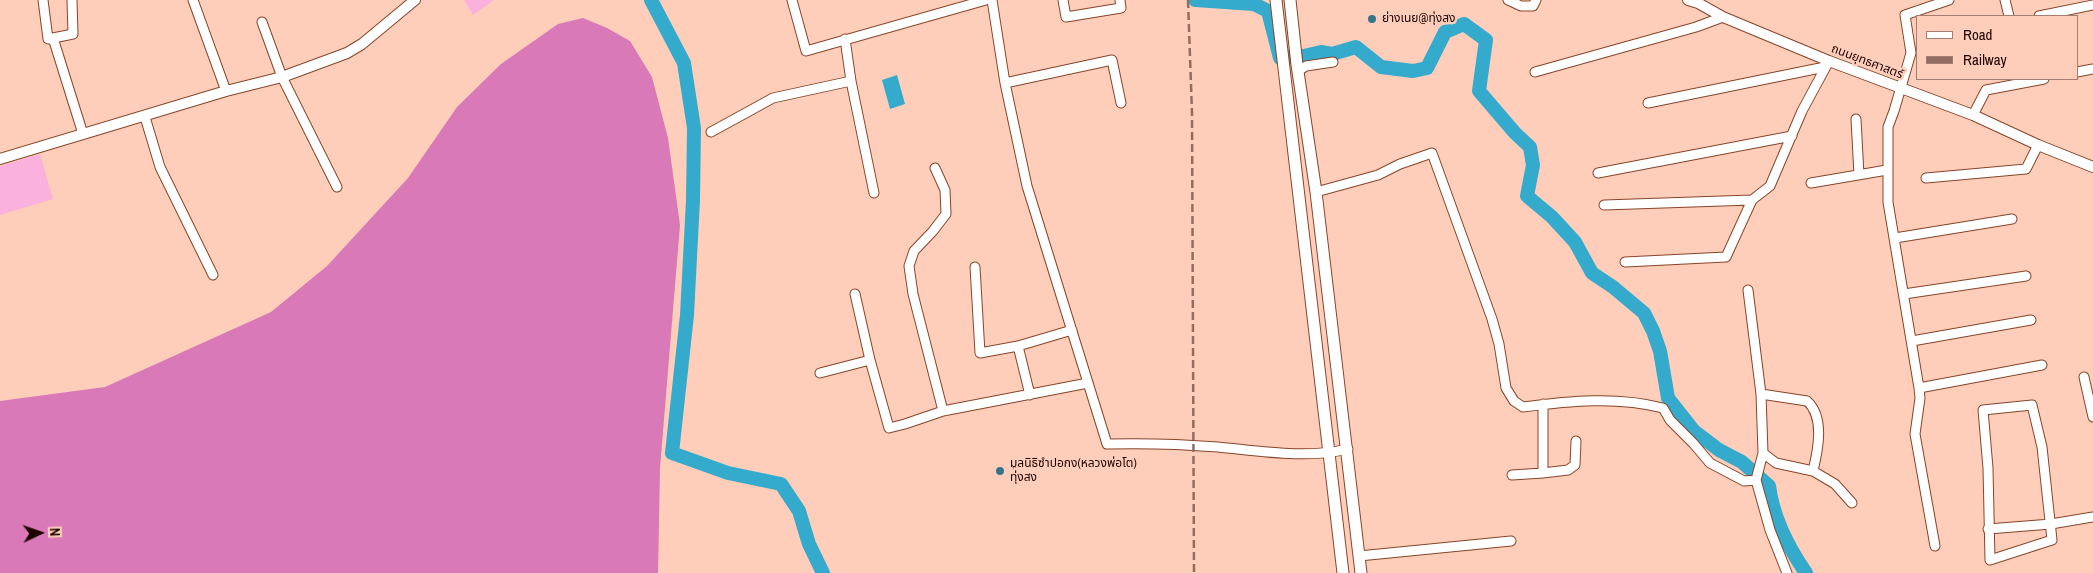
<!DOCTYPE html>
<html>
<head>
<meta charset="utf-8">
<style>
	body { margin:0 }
	#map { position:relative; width:2093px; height:573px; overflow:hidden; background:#ffcebb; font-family:"Archivo Narrow",sans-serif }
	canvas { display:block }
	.legend { position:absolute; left:1916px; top:15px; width:162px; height:65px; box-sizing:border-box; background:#ffcebb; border:1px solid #a47d70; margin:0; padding:6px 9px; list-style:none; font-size:15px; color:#1c0300 }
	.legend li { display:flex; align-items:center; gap:10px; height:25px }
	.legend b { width:25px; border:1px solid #a47d70 }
	.north { position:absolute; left:15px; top:508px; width:50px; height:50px; -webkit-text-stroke:4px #ffcebb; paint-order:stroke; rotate:87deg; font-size:14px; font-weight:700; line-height:20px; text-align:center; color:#1c0300 }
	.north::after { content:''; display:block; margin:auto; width:18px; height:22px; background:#1c0300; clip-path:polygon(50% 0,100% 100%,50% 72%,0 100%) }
</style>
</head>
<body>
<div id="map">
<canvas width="2093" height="573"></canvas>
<ul class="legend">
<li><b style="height:6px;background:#fff"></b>Road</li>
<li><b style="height:6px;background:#926d61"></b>Railway</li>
</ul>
<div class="north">N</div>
</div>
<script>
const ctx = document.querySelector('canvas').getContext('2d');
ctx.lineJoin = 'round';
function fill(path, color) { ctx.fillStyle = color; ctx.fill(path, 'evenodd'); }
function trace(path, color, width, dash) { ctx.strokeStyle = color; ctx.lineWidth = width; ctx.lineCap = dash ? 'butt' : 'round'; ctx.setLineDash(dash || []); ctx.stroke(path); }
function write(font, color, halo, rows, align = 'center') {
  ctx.font = font + ' "Archivo Narrow","Noto Sans Thai",sans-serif'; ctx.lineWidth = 5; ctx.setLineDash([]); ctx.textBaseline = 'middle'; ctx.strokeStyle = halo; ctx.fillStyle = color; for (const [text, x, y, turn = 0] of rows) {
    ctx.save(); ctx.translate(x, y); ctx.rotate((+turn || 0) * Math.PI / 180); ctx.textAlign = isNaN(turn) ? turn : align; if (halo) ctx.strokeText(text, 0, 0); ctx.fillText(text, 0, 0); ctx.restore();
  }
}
fill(new Path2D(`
	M464,0H494L473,15Z
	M40,154L53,199L0,215V166Z`), '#fbb1de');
fill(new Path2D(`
	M583,18L607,28L630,41L652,77L668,138L680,225L660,468L658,573H0V401L105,387L271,312L327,266L408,178L457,107L501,64L558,24Z`), '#d979b7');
fill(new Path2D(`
	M897,75L905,104L890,109L882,80Z`), '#34aacd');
trace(new Path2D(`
	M651,0L684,63L694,128L693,200L687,315L672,453L728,473L781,484L799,511L809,544L823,573
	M1195,0L1254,4L1268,11L1280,58L1304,56L1321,52L1332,54L1356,47L1381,67L1413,71L1427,68L1445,32L1464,24L1486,40L1479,91L1515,133L1530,147L1533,165L1527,196L1552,217L1575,242L1592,273L1613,287L1644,313L1653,331L1660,351L1668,398L1694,431L1719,450L1742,462L1769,486C1773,517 1788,547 1806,573`), '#34aacd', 14);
const minor = new Path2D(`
	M43,0L48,39L53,38L83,134
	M193,0L226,91
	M792,0L806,51L986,0
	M992,0L1005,83L1027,186L1107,444C1144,443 1180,444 1218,447C1260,451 1306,459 1348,449
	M1063,0L1066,17L1121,8L1120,0
	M1508,0L1521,6H1533L1536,0
	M2005,0L2009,16
	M2039,16L2093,5
	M262,22L282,77L337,187
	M53,38L73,34L72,0
	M845,39L851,81L874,193
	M1298,71L1306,66L1333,62
	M1535,72L1696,27L1723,17
	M2077,72L2093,69
	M1005,83L1112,60L1121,103
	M1648,103L1825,67
	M1973,115L1986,90L2044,79
	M145,117L160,167L213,275
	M1856,119L1859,175
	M711,132L773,98L851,81
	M935,168L945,190L946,214L933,231L914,251L909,266L913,294L943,411
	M1598,173L1792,136
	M1926,178L2026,169L2038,145
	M1811,183L1887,170
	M1316,192L1378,175L1400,164L1432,153L1492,319L1499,344L1506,388L1514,401L1523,407C1569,401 1617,396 1663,408L1670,420L1693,443L1710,463L1744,481L1756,480
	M1604,205L1752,200
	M1895,238L2012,219
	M1625,262L1726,257L1752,200L1770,186L1802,111L1829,61
	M975,267L980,353L1018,346L1072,330
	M1748,290L1761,394L1763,453L1756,480L1770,530L1787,573
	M855,294L870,360L889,428L905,424L943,411L1088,383
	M1904,294L2026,276
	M1912,341L2031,320
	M1018,346L1030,395
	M820,373L870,360
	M2084,377L2093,417
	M1919,388L2042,365
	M1761,394L1807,401C1825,417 1818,450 1813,471
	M2032,405L2042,447L2052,540L1990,560L1988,468L1983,410Z
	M1763,453L1776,463L1813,471L1835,484L1852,503
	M1543,473L1568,470L1575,465L1576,441
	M1512,475L1543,473V404
	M1988,529L2051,524L2093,517
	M1935,546L1915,434L1920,398L1919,388L1888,202V127L1894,111L1911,53L1905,15L1949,0
	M1359,556L1511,541`);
const tertiary = new Path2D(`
	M1688,0L1698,3L1723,17L1829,61L1973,115L2038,145L2093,167
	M0,159L226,91L282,77L347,53L362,44L415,0`);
const secondary = new Path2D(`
	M1276,0L1343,573
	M1290,0L1297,65L1316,192L1361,573`);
trace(minor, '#884428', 11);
trace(tertiary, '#884428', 12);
trace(secondary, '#884428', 13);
trace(minor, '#fff', 9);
trace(tertiary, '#fff', 10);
trace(secondary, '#fff', 11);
trace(new Path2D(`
	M1188,0L1192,113L1194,573`), '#926d61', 2.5, [8, 4]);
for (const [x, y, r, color] of [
	[1372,19,5,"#357489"],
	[1000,471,5,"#357489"]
]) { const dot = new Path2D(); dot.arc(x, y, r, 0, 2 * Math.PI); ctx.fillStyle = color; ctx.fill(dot); trace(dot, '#ffcebb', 2); }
write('12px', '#1c0300', '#ffcebb', [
	["ย่างเนย@ทุ่งสง",1382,19],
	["มูลนิธิซำปอกง(หลวงพ่อโต)",1010,464],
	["ทุ่งสง",1010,478]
], 'left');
write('12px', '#1c0300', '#ffcebb', [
	["ถนนยุทธศาสตร์",1867,62,21]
]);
</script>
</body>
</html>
